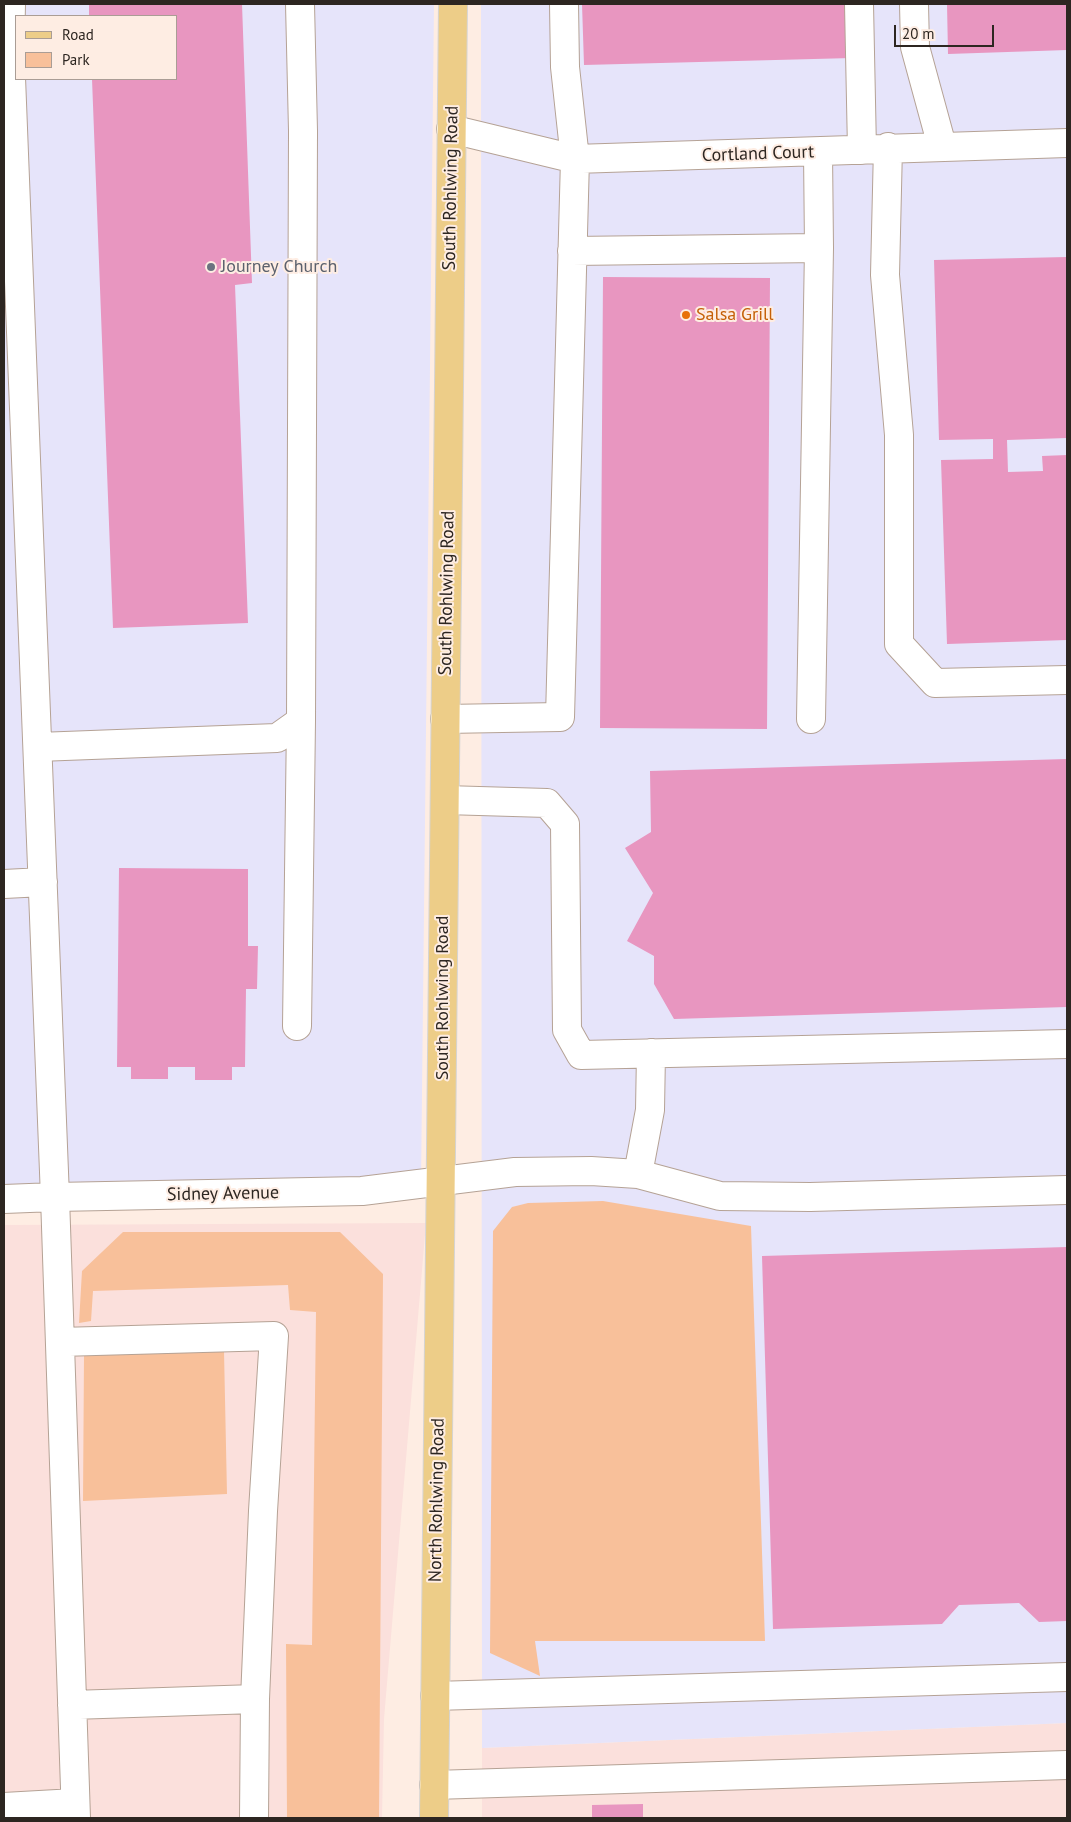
<!DOCTYPE html>
<html>
<head>
<meta charset="utf-8">
<style>
	body { margin:0 }
	#map { position:relative; width:1071px; height:1822px; overflow:hidden; background:#feede3; font-family:"PT Sans",sans-serif }
	canvas { display:block }
	.frame { position:absolute; inset:0; border:5px solid #2d2621; pointer-events:none }
	.legend { position:absolute; left:15px; top:15px; width:162px; height:65px; box-sizing:border-box; background:#feede3; border:1px solid #aa9d95; margin:0; padding:6px 9px; list-style:none; font-size:15px; color:#2d2621 }
	.legend li { display:flex; align-items:center; gap:10px; height:25px }
	.legend b { width:25px; border:1px solid #aa9d95 }
	.scale { position:absolute; left:894px; top:25px; width:100px; height:22px; box-sizing:border-box; border:2px solid #2d2621; border-top:0; padding-left:6px; font-size:15px; line-height:18px; white-space:nowrap; color:#2d2621; -webkit-text-stroke:4px #feede3; paint-order:stroke }
</style>
</head>
<body>
<div id="map">
<canvas width="1071" height="1822"></canvas>
<div class="frame"></div>
<ul class="legend">
<li><b style="height:6px;background:#edcd88"></b>Road</li>
<li><b style="height:14px;background:#f8c09a"></b>Park</li>
</ul>
<div class="scale">20 m</div>
</div>
<script>
const ctx = document.querySelector('canvas').getContext('2d');
ctx.lineJoin = 'round';
function fill(path, color) { ctx.fillStyle = color; ctx.fill(path, 'evenodd'); }
function trace(path, color, width, dash) { ctx.strokeStyle = color; ctx.lineWidth = width; ctx.lineCap = dash ? 'butt' : 'round'; ctx.setLineDash(dash || []); ctx.stroke(path); }
function write(font, color, halo, rows, align = 'center') {
  ctx.font = font + ' "PT Sans",sans-serif'; ctx.lineWidth = 4; ctx.setLineDash([]); ctx.textBaseline = 'middle'; ctx.strokeStyle = halo; ctx.fillStyle = color; for (const [text, x, y, turn = 0] of rows) {
    ctx.save(); ctx.translate(x, y); ctx.rotate((+turn || 0) * Math.PI / 180); ctx.textAlign = isNaN(turn) ? turn : align; if (halo) ctx.strokeText(text, 0, 0); ctx.fillText(text, 0, 0); ctx.restore();
  }
}
fill(new Path2D(`
	M426,1223L384,1719L382,1818H4V1225Z
	M1067,1723V1818H482V1748Z`), '#fbe0dc');
fill(new Path2D(`
	M4,4H434L421,1184L4,1186ZM16,16H176V79H16Z
	M481,4H1067V1723L482,1748Z`), '#e6e4fa');
fill(new Path2D(`
	M603,1201L751,1226L765,1641H535L540,1676L490,1653L493,1231L512,1207L528,1203Z
	M123,1232H340L383,1274L379,1818H287L286,1644L312,1645L316,1312L290,1310L288,1285L93,1291L91,1321L79,1323L82,1271Z
	M224,1351L227,1494L83,1501L84,1355Z`), '#f8c09a');
fill(new Path2D(`
	M89,4H242L252,283L235,285L248,623L113,628L92,79H176V16H89Z
	M582,4H851L852,58L584,65Z
	M947,4H1067V50L948,54Z
	M1067,257V438L1007,440L1008,472L1043,471L1042,456L1067,455V640L947,644L941,460L993,459V439L939,440L934,260Z
	M603,277L770,278L767,729L600,728Z
	M1067,759V1007L674,1019L654,984V956L627,941L653,893L625,848L651,832L650,771Z
	M119,868L248,869V946H258L257,989H246L245,1067H232V1080H195V1067H168V1079H131V1067H117Z
	M1067,1247V1621L1039,1622L1019,1603L959,1605L942,1624L773,1629L762,1256Z
	M643,1804V1818H592V1805Z`), '#e896c0');
const minor = new Path2D(`
	M11,4L10,52L55,1197L76,1818
	M859,4L862,150
	M914,4L915,47L942,146
	M451,129L575,159L1067,143
	M888,147L885,275L899,435V644L935,683L1067,680
	M572,251L819,248L818,152
	M445,719L560,717L575,159L565,67L564,4
	M811,719L819,248
	M38,747L277,738L301,721L303,131L300,4
	M445,800L547,803L565,824L567,1030L581,1055L1067,1044
	M4,884L43,882
	M297,1026L301,721
	M638,1174L650,1110L651,1053
	M4,1199L55,1197L362,1191L515,1172L591,1171L638,1174L720,1196L810,1197L1067,1190
	M60,1342L274,1336L263,1511L255,1699L72,1705
	M435,1696L1067,1677
	M434,1785L1067,1765
	M4,1807L75,1803
	M254,1818L255,1699`);
const major = new Path2D(`
	M434,1818L453,4`);
trace(minor, '#b5a295', 30);
trace(major, '#d5d4d3', 30);
trace(minor, '#fff', 28);
trace(major, '#edcd88', 28);
for (const [x, y, r, color] of [
	[211,267,5,"#6b7280"],
	[686,315,5,"#e8710a"]
]) { const dot = new Path2D(); dot.arc(x, y, r, 0, 2 * Math.PI); ctx.fillStyle = color; ctx.fill(dot); trace(dot, '#feede3', 2); }
write('18px', '#2d2621', '#feede3', [
	["Cortland Court",758,154,-2],
	["South Rohlwing Road",451,188,-89],
	["South Rohlwing Road",447,593,-89],
	["South Rohlwing Road",443,998,-90],
	["Sidney Avenue",223,1194,-1],
	["North Rohlwing Road",437,1500,-89]
]);
write('18px', '#5b616d', '#feede3', [
	["Journey Church",221,267]
], 'left');
write('18px', '#c56008', '#feede3', [
	["Salsa Grill",696,315]
], 'left');
</script>
</body>
</html>
